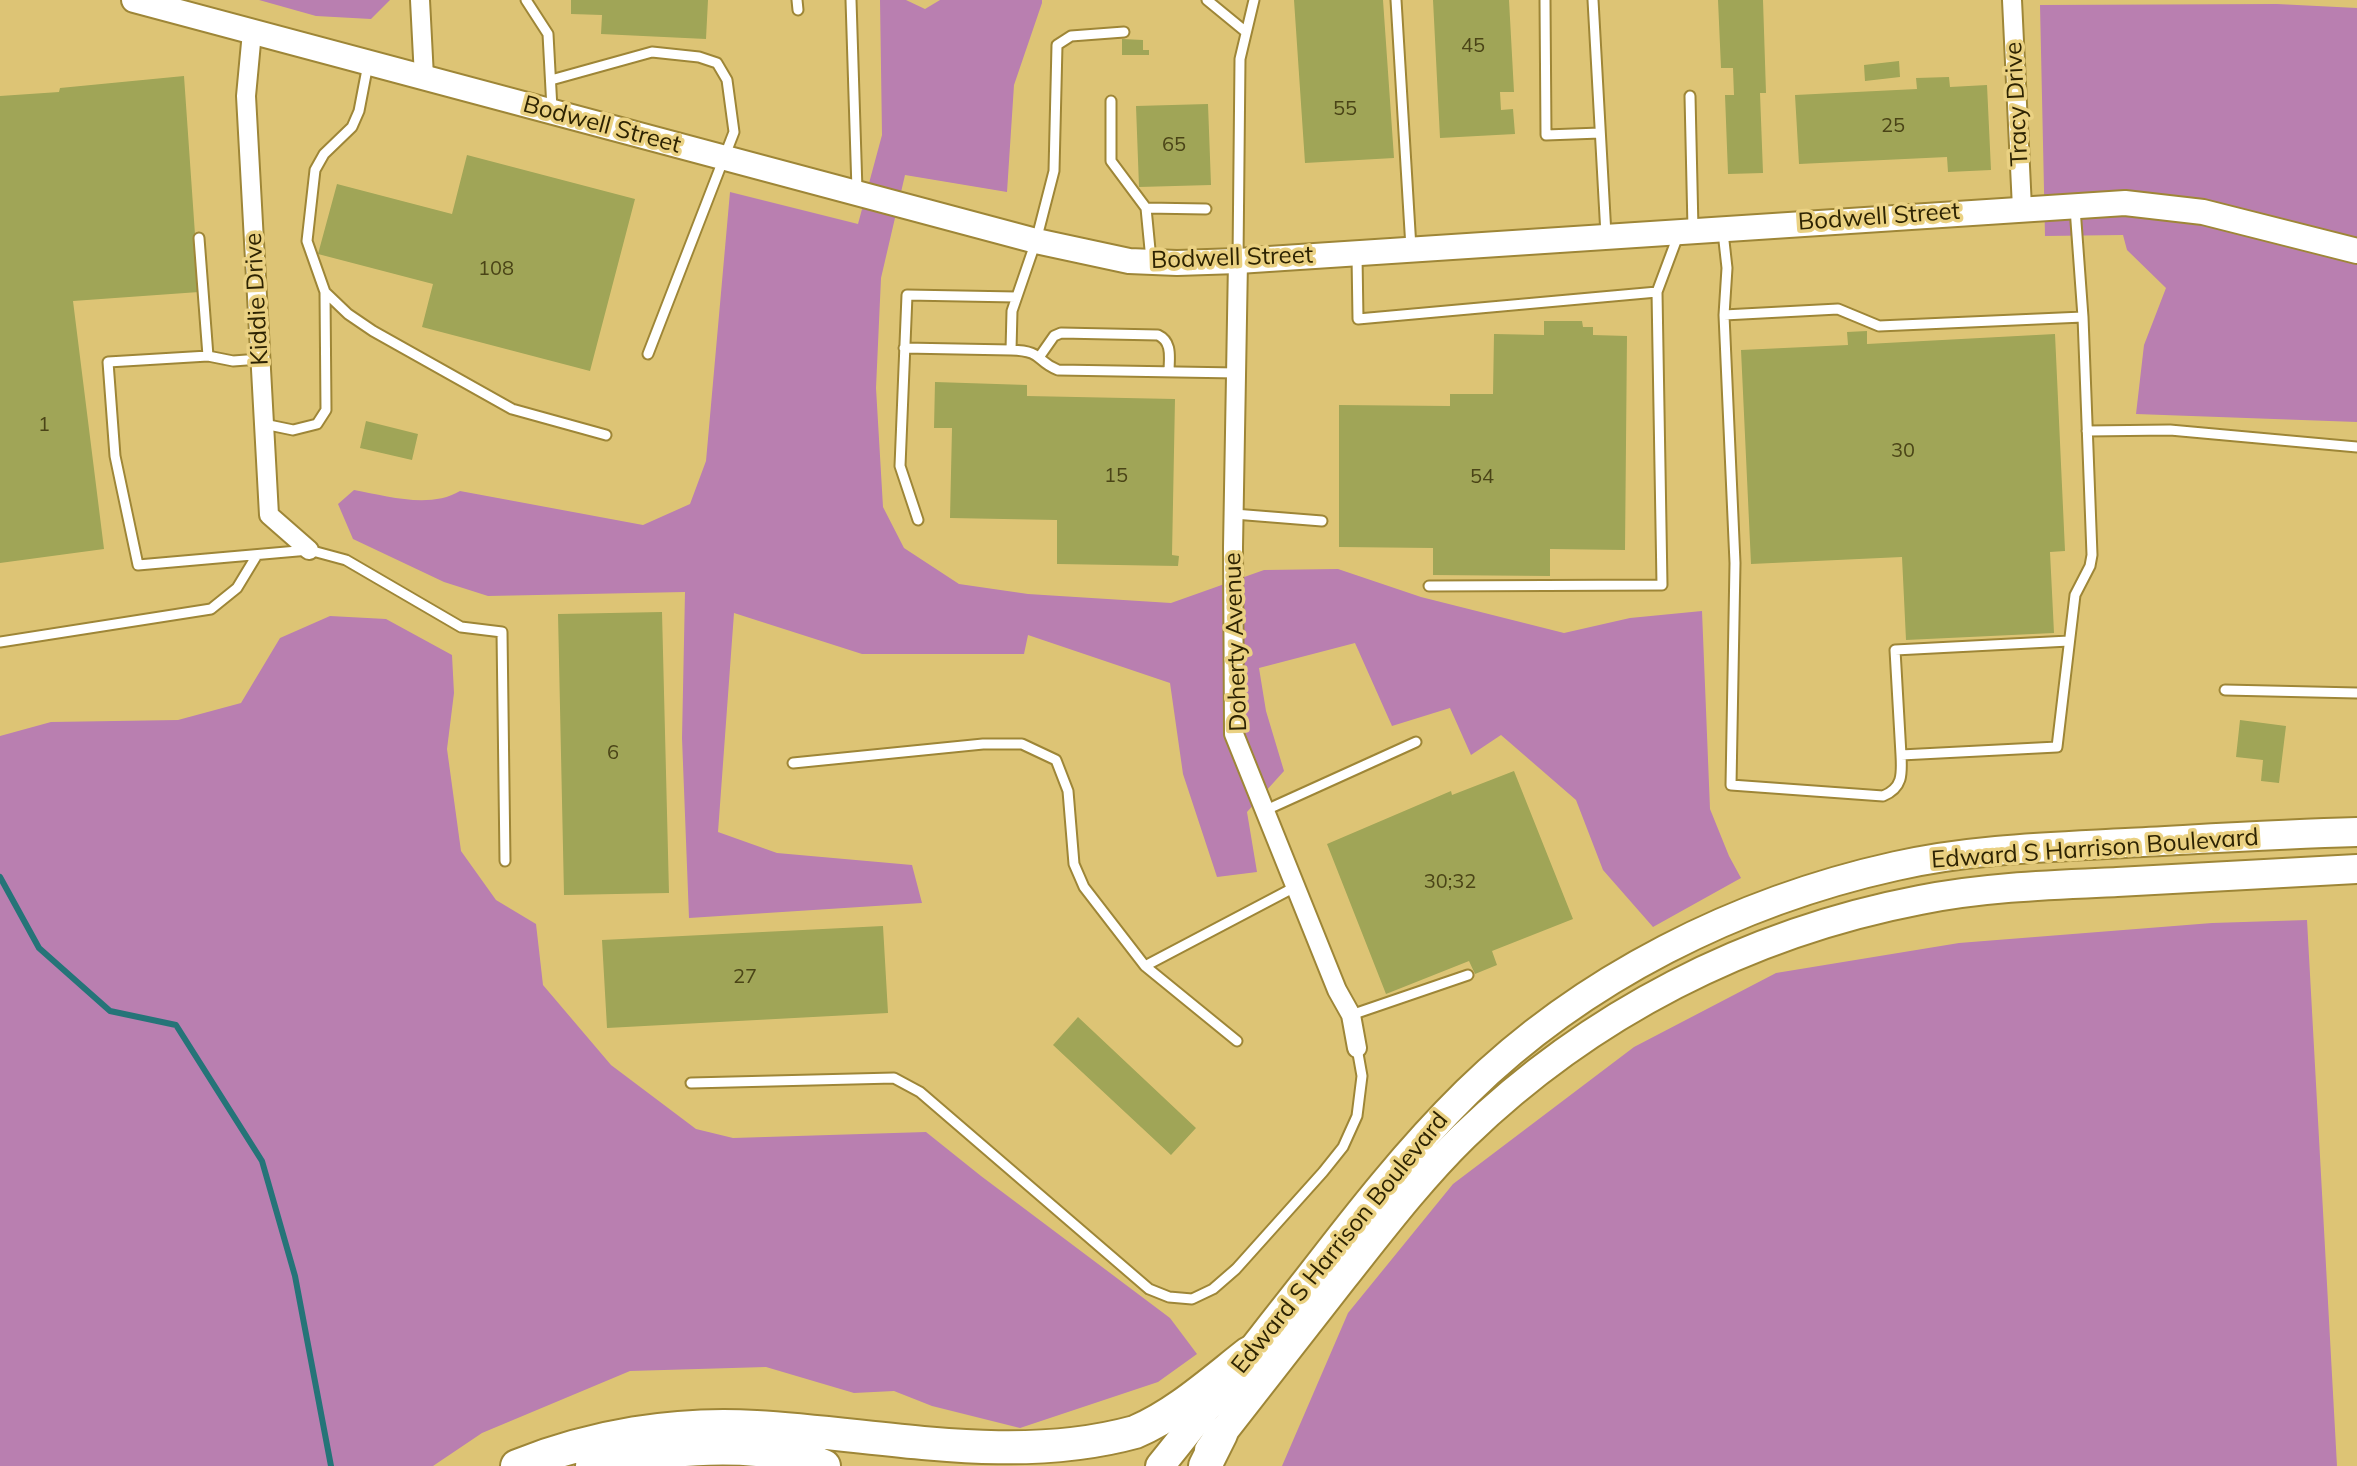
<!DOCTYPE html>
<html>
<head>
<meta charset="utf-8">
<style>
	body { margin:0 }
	canvas { display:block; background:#ddc475 }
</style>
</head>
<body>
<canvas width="2357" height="1466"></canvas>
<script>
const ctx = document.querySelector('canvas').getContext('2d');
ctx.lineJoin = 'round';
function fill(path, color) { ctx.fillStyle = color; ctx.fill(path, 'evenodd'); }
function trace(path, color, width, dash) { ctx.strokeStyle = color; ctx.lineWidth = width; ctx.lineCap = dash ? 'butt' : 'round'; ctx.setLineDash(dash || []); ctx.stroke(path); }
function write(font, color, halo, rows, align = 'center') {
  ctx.font = font + ' Mulish,sans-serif'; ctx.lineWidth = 7; ctx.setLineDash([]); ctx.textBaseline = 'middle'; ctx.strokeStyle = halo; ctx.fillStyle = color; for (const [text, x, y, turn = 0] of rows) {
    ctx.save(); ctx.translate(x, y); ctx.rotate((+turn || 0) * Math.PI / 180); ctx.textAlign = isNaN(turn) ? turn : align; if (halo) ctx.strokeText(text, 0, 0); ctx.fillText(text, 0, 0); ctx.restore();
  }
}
fill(new Path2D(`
	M259,0H390L371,19L316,16Z
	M880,0H906L925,9L940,0H1042V3L1014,85L1007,192L905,175L881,278L876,388L883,507L904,548L959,584L1028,594L1171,603L1264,570L1338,569L1421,597L1564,633L1630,618L1702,611L1710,809L1729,856L1741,878L1653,927L1603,870L1576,800L1501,735L1471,755L1450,708L1392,726L1355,643L1259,668L1266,711L1284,771L1247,812L1257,872L1217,877L1183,774L1170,683L1028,635L1024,654H862L734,613L718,832L777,853L912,865L922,903L689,918L682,738L685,592L488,596L444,582L353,539L338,504L354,490C387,496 430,509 460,491L643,525L690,504L706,461L730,192L858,224L882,135Z
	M2277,4L2357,8V422L2136,414L2144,345L2166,288L2127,250L2123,235L2045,236L2040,5Z
	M330,616L386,619L452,655L454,693L447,749L461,851L496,900L536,924L543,985L611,1065L696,1129L733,1138L926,1132L981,1176L1170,1318L1197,1354L1158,1382L1020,1428L932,1406L894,1391L854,1393L766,1367L630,1371L482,1433L433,1466H0V736L51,722L178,720L241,703L280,638Z
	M2307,920L2337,1466H1282L1348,1313L1453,1184L1634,1047L1776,973L1959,943L2212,923Z`), '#b97fb0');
trace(new Path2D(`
	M0,877L39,948L110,1011L176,1025L262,1161L295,1276L331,1466`), '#257478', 6);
fill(new Path2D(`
	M571,0H708L706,39L601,34L602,15L571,14Z
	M1294,0H1383L1394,158L1305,163Z
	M1433,0H1509L1514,92H1500L1501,110L1513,109L1515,134L1440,138Z
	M1718,0H1763L1766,93H1760L1763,173L1728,174L1725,95H1734L1733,68H1721Z
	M1122,39L1143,40V50H1149V55H1122Z
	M1899,61L1900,77L1865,81L1864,65Z
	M184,76L199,292L73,301L104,549L0,563V96L59,92L60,88Z
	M1949,77L1950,87L1987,85L1991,170L1948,172L1947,157L1799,164L1795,95L1917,89L1916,78Z
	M1208,104L1211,185L1139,187L1136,106Z
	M467,155L635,199L590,371L422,327L433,284L318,254L337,184L452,214Z
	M1544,321H1582L1583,327H1593V335L1627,336L1625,550L1550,549V576L1433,575V548L1339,547V405L1450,406V394H1493L1494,334L1544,335Z
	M1867,331V344L2055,334L2065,551L2050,552L2054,633L1906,640L1902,557L1751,564L1741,350L1848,345L1847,332Z
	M935,382L1027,385V396L1175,399L1172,555L1179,556L1178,566L1057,564V520L950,518L952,428H934Z
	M366,421L418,434L412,460L360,448Z
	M662,612L669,893L564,895L558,614Z
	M2240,720L2286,726L2279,783L2261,781L2263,760L2236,757Z
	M1514,771L1573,919L1492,951L1497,965L1475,974L1469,961L1386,994L1327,844L1451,791L1452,795Z
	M883,926L888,1013L607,1028L602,940Z
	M1078,1017L1196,1128L1171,1155L1053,1045Z`), '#a0a557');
const lane = new Path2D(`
	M526,0L548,34L552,109
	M797,0L798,10
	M851,0L857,190
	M1207,0L1246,32
	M1396,0L1411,248
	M1545,0L1546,135L1600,133
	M1593,0L1606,235
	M1124,32L1071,36L1057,45L1054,171L1036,241L1012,311L1011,350C1044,351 1035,361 1058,370L1237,373
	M368,64L359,111L352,127L324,154L315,170L307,241L325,292L348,314L373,331L512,409L606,435
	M551,80L652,52L699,57L717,63L727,80L734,132L648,354
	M1690,96L1693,229
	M1111,101V161L1146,208L1151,260
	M1146,208L1206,209
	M1723,232L1727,268L1724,315L1735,563L1731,785L1883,796C1903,788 1902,774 1901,755
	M199,238L208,356
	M1357,256L1358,319L1657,292
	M1238,259L1240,59L1254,0
	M1724,315L1838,309L1879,326L2083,317
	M904,348L1011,350
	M1040,356L1054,336L1061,333L1158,335C1173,342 1169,358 1169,372
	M260,359L233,361L208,356L108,362L115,456L138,565L309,550L346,560L461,627L502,632L505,861
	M264,424L293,430L317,424L326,410L325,292
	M2087,431L2170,430L2357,447
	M1234,514L1322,521
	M918,520L900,466L907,295L1016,297
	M1429,586L1662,585L1657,292L1679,233
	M2069,641L1895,650L1901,755L2057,747L2075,595L2090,566L2092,555L2083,317L2075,208
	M0,642L211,609L237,588L257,555
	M2225,690L2357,693
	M793,763L983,744H1022L1056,760L1068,791L1074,864L1084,887L1145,966L1295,887
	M1266,810L1416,742
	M1145,966L1237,1041
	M1351,1015L1468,975
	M691,1083L894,1078L920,1092L1149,1289L1169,1297L1192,1299L1213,1289L1236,1269L1323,1172L1343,1147L1357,1116L1362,1076L1357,1048`);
const street = new Path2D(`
	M420,0L424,77
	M2012,0L2022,208
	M252,32L246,96L269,515L309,550
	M1238,261L1233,547L1234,734L1337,990L1351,1015L1357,1048`);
const secondary = new Path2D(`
	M134,0L1036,241L1129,261L1177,263L1238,261L2125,203L2203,212L2357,251`);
const primary = new Path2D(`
	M1209,1450C1254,1392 1299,1335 1344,1277C1382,1229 1420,1179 1464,1136C1590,1014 1748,933 1920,900C1985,887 2051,885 2117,882C2197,878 2277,874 2357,869
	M1160,1466C1210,1404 1259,1341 1308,1279C1358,1214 1408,1150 1467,1092C1583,978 1738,901 1896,866C1971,849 2050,847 2126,843C2203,839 2280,834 2357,832`);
const highway = new Path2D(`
	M517,1466C592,1436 675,1422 756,1427C882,1434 1011,1466 1135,1432C1177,1414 1213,1381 1249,1353
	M592,1466C657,1448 761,1438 824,1466
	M1205,1466L1221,1434`);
trace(lane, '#9e8637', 13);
trace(street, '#9e8637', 22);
trace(secondary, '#9e8637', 28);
trace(primary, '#9e8637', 32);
trace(highway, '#9e8637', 36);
trace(lane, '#fff', 9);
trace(street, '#fff', 18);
trace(secondary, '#fff', 24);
trace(primary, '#fff', 28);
trace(highway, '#fff', 32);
write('20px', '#4a4417', null, [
	["45",1473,46],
	["55",1345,109],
	["25",1893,126],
	["65",1174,145],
	["108",496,269],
	["1",44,425],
	["30",1903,451],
	["15",1116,476],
	["54",1482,477],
	["6",613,753],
	["30;32",1450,882],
	["27",745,977]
]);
write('24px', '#2d2302', '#ead182', [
	["Tracy Drive",2017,104,-93],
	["Bodwell Street",602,125,15],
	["Bodwell Street",1879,217,-4],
	["Bodwell Street",1232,258,-2],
	["Kiddie Drive",257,299,-93],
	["Doherty Avenue",1236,642,-92],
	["Edward S Harrison Boulevard",2095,849,-4],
	["Edward S Harrison Boulevard",1340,1243,-51]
]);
</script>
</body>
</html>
